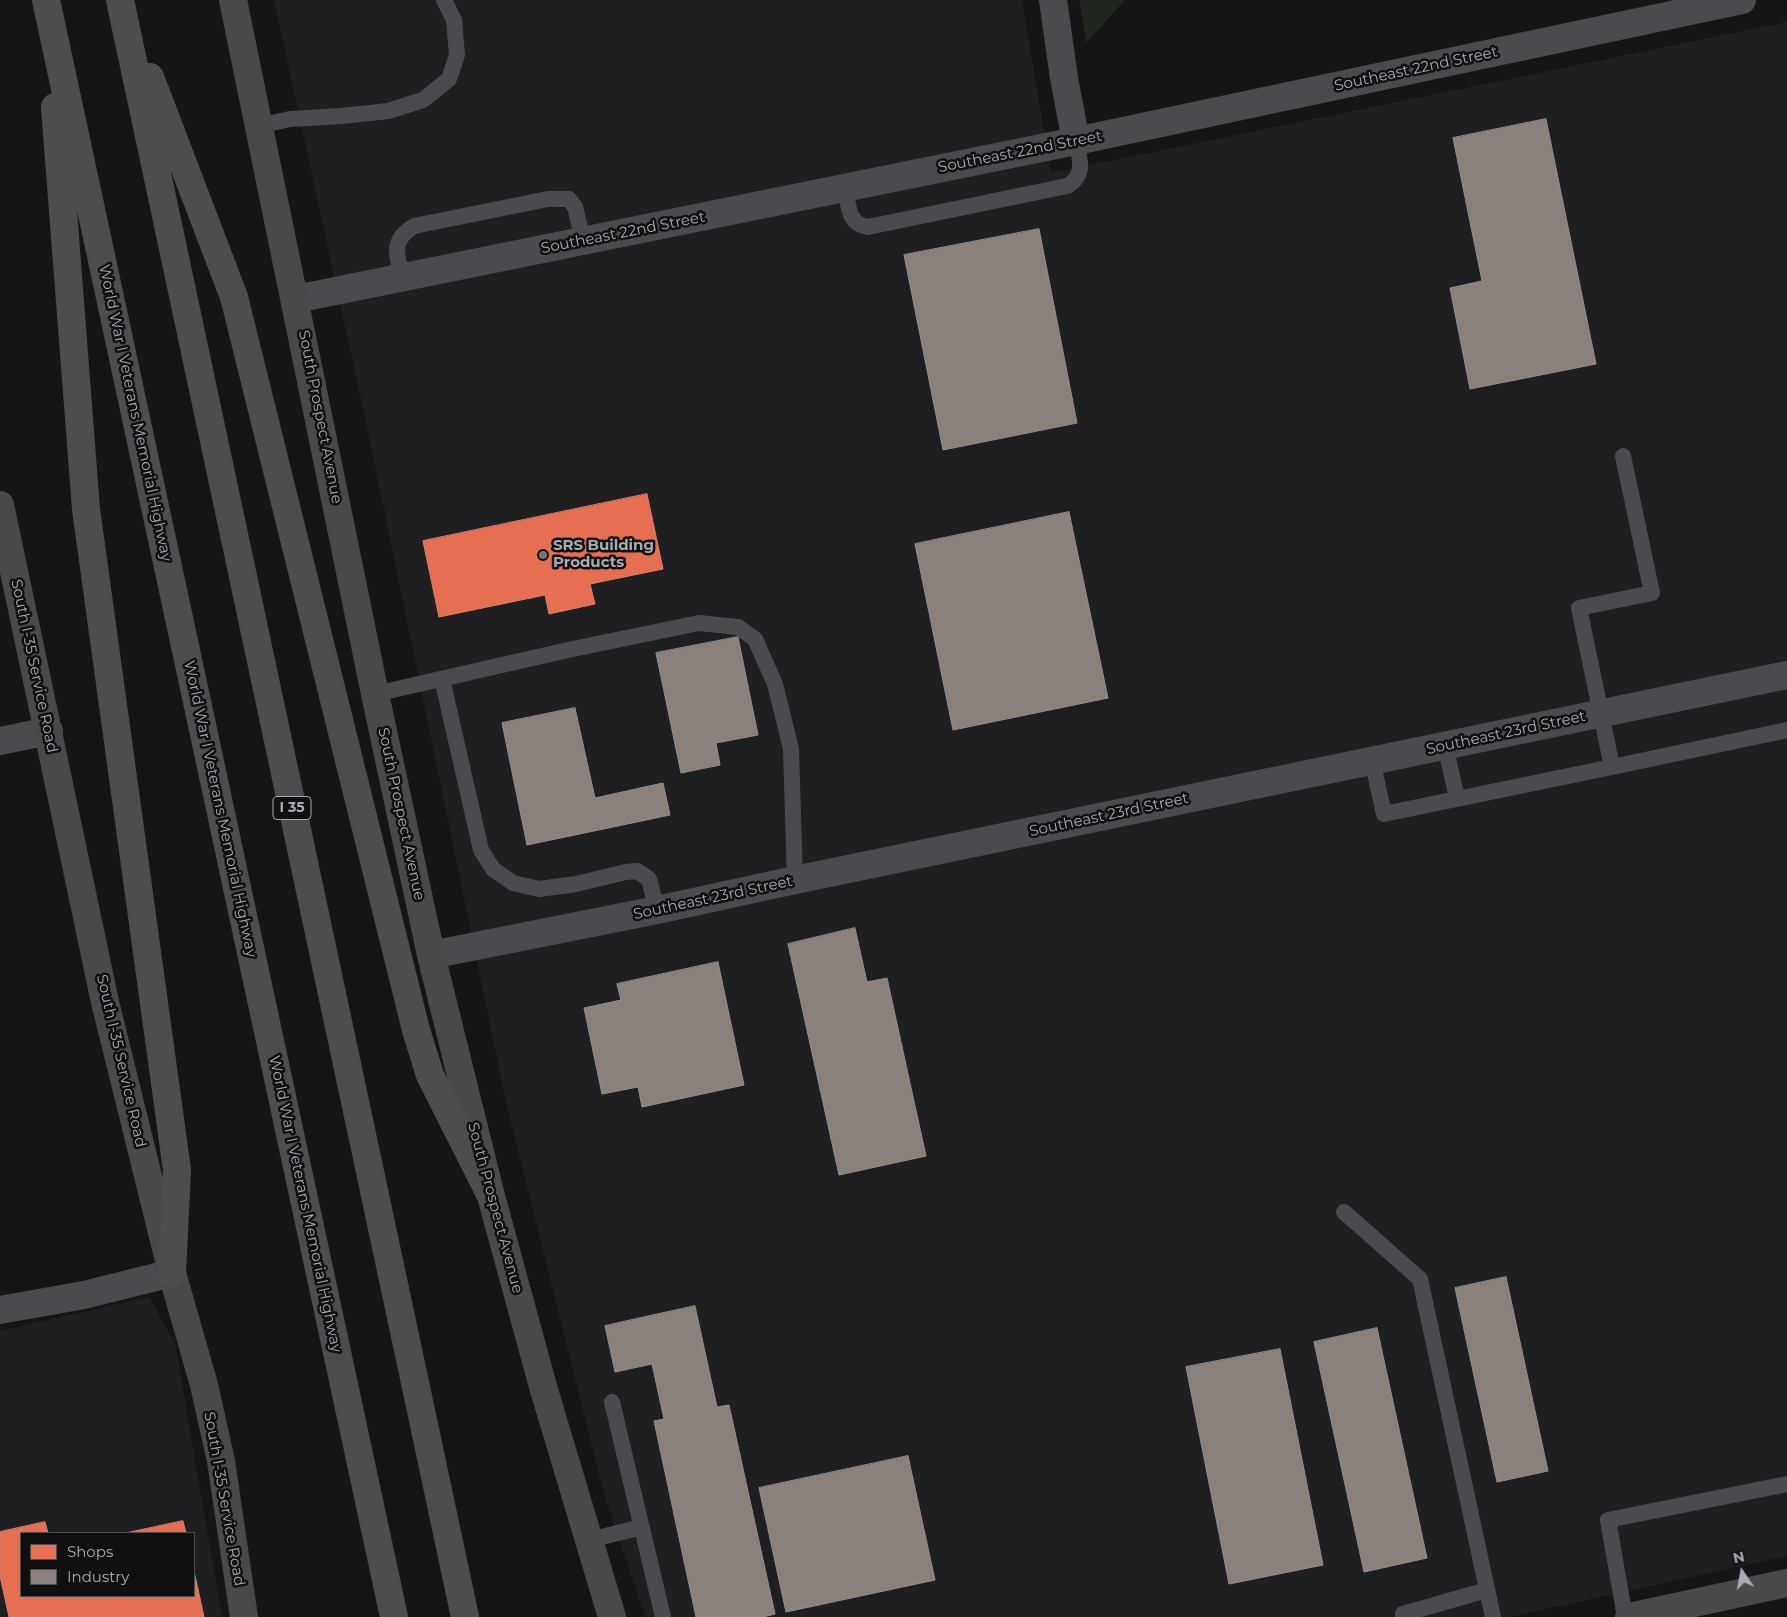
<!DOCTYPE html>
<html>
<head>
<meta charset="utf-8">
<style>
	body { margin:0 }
	#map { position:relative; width:1787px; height:1617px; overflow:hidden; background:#151516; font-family:Montserrat,sans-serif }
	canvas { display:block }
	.legend { position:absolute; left:20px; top:1532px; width:175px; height:65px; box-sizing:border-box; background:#101011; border:1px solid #4d4e53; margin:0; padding:6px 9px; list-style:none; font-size:15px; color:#a8acb5 }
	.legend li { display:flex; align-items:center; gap:10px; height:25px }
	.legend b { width:25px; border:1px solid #4d4e53 }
	.north { position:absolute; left:1717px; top:1547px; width:50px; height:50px; -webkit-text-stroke:4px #101011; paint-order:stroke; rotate:348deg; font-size:14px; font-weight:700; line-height:20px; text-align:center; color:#a8acb5 }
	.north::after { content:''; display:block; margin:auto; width:18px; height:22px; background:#a8acb5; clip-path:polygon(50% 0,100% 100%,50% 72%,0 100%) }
</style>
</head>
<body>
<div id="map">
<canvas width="1787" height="1617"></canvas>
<ul class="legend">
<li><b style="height:14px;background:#e76f51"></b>Shops</li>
<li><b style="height:14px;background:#8a817c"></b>Industry</li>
</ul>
<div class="north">N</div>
</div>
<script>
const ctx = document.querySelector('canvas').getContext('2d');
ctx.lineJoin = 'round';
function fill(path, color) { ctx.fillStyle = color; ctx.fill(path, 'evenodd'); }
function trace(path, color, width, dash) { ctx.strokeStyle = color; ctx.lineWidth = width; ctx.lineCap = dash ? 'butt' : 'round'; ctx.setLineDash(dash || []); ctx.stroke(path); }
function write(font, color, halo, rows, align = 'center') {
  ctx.font = font + ' Montserrat,sans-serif'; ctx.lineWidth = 5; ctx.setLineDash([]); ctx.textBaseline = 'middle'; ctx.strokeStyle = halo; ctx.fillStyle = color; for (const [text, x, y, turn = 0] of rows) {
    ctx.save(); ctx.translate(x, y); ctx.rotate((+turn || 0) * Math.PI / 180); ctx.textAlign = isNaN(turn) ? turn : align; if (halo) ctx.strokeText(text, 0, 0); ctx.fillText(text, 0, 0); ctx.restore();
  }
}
fill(new Path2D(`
	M274,0H1022L1051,173L1787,22V1556L1510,1617H645L603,1491L507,1107L368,432Z
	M149,1297L175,1343L222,1617H0V1331ZM21,1533H194V1596H21Z`), '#1f1f21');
fill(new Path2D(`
	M1079,0H1125L1086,43Z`), '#202520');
const shops = new Path2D(`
	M647,494L663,569L590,584L595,604L549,614L545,595L439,617L423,541Z
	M183,1521L186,1533H126Z
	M45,1522L48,1533H21V1596H194V1571L204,1617H9L0,1576V1532Z`);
fill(shops, '#e76f51');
trace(shops, '#d4816f', 1);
const industry = new Path2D(`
	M1546,119L1596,364L1470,389L1450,288L1482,281L1453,138Z
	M1039,229L1077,423L943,450L904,255Z
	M1069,512L1108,698L953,730L915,544Z
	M738,637L758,735L716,743L720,765L681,773L656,653Z
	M575,708L595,798L663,783L670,815L527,845L502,723Z
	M855,928L867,982L887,978L926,1156L839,1175L788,944Z
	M718,962L744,1085L642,1107L638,1087L602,1094L584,1008L621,1000L617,984Z
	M1506,1277L1548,1471L1497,1482L1455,1288Z
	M695,1306L717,1407L729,1405L775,1614L763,1617H696L654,1421L664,1419L652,1364L615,1372L605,1326Z
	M1377,1328L1427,1558L1364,1572L1314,1342Z
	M1280,1349L1323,1565L1229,1584L1186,1367Z
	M908,1456L935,1580L786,1612L759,1488Z`);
fill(industry, '#8a817c');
trace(industry, '#938e8d', 1);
trace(new Path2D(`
	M259,126L290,119L342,116L388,111L423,100L449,79L457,55L454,20L444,0
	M845,188C849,205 847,224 868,227L1067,186C1086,175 1080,159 1076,141
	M402,277C397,254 390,241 414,226L548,199H569L575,207L583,240
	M1623,456L1652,593L1579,608L1612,767L1787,730
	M442,679L481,850L493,869L513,883L539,889L576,884L626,872L637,871L649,879L657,910
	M375,694L568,650L699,623L738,627L755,639L775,684L791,749L795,880
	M1445,745L1457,798
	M1372,760L1384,814L1612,767
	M1344,1212L1420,1279L1493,1617
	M612,1402L663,1617
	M589,1540L642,1527
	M1403,1617V1614L1487,1590
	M1625,1617L1608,1520L1787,1484`), '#4a4b4e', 16);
trace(new Path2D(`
	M1053,0L1064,78L1076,141
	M296,299L1076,141L1742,0
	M0,741L49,731
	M431,955L657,910L795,880L1787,675
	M0,1310L84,1295L172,1273`), '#4a4b4e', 28);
trace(new Path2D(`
	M233,0L375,694L431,955L491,1196L544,1390L612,1617
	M0,505L105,1002L172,1273L204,1385L221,1461L244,1617
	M1629,1617L1787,1583`), '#49494c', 28);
trace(new Path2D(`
	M46,0L394,1617
	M120,0L465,1617
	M150,77L234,297L416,1030L430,1075L491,1196
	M55,107L86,509L177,1170L172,1273`), '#4c4d4f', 28);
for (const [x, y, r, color] of [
	[543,555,5,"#75777d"]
]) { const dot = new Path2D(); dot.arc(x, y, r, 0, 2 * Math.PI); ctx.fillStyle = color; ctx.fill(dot); trace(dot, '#101011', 2); }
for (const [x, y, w] of [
	[292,808,38]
]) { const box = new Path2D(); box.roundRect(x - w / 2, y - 11.5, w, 23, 4); ctx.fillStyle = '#101011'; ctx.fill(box); trace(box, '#a8acb5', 1); }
write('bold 14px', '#a8acb5', null, [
	["I 35",292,808]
]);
write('15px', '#a8acb5', '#101011', [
	["Southeast 22nd Street",1416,69,-12],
	["Southeast 22nd Street",1020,152,-11],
	["Southeast 22nd Street",623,233,-11],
	["World War I Veterans Memorial Highway",135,413,78],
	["South Prospect Avenue",320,417,79],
	["South I-35 Service Road",34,666,78],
	["Southeast 23rd Street",1506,733,-12],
	["World War I Veterans Memorial Highway",220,809,78],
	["South Prospect Avenue",401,814,78],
	["Southeast 23rd Street",1109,815,-12],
	["Southeast 23rd Street",713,898,-12],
	["South I-35 Service Road",121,1061,77],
	["World War I Veterans Memorial Highway",305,1204,78],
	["South Prospect Avenue",495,1208,75],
	["South I-35 Service Road",224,1499,80]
]);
write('bold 15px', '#a8acb5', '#101011', [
	["SRS Building",553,546],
	["Products",553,563]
], 'left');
</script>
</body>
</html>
